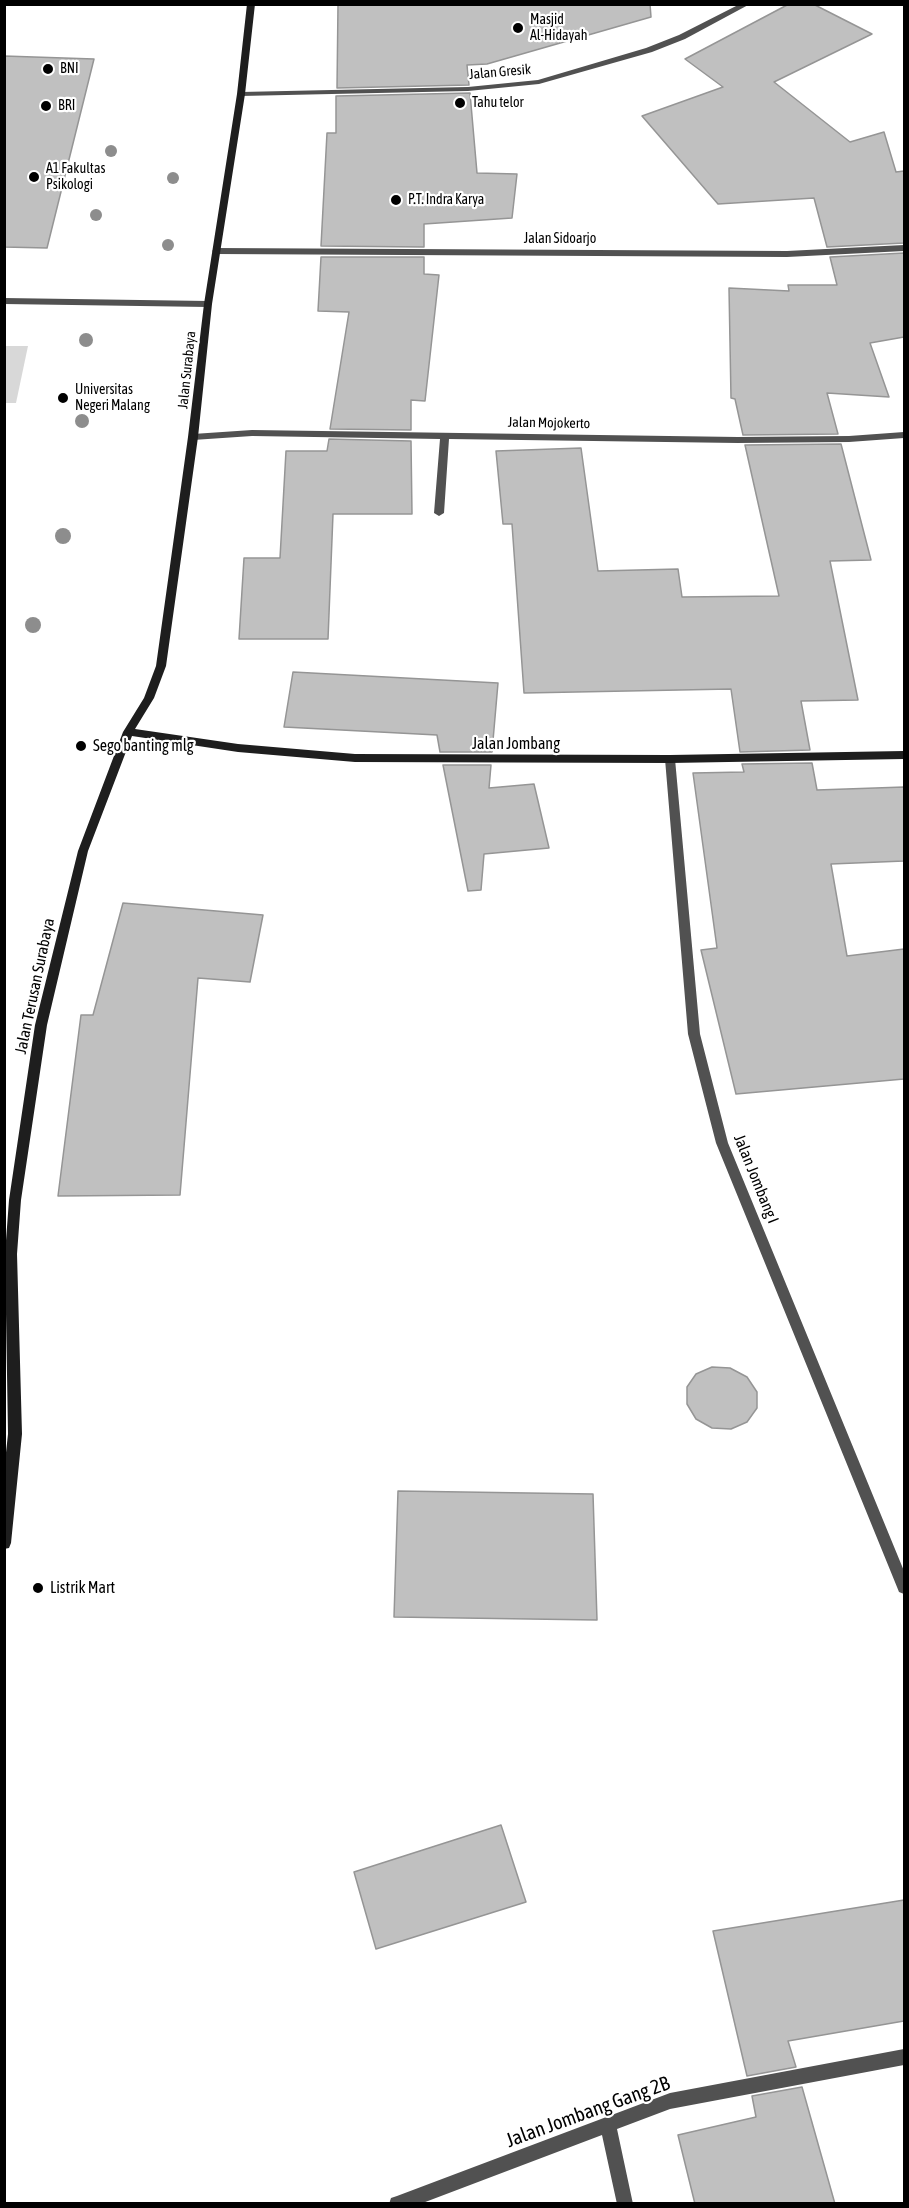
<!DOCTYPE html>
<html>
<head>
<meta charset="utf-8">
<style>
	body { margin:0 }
	#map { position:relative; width:909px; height:2208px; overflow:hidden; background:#fff; font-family:"Asap Condensed",sans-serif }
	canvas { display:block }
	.frame { position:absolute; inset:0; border:6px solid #000; pointer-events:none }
</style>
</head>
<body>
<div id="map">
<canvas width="909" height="2208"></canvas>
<div class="frame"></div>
</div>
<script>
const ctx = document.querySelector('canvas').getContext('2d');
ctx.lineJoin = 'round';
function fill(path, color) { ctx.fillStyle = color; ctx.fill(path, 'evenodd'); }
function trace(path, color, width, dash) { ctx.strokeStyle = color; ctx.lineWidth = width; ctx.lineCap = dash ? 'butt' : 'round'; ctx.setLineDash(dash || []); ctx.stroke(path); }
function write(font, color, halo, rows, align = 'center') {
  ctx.font = font + ' "Asap Condensed",sans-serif'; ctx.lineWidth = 4.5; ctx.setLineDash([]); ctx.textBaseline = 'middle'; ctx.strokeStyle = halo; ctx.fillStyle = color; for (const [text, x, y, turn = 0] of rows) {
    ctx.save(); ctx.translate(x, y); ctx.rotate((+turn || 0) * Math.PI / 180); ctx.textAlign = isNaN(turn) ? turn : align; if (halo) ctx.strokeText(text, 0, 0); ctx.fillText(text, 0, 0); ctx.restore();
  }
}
fill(new Path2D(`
	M5,346H28L16,403H5Z`), '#d8d8d8');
const building = new Path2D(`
	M650,4L651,17L487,64L467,65L469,85L337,88L338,5Z
	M789,4H813L872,34L774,82L850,142L884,132L896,172L904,171V243L827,247L814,198L718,204L642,116L723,87L685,59Z
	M4,56L94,59L47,248L4,247Z
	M470,93L477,173L517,174L512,218L424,224V247L321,246L327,133H336V96Z
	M904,253V337L870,343L889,397L827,393L838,434L743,435L735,399L731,398L729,288L789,291L788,285H837L830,257Z
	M321,257H424V274L439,275L425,401L411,400V430L330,429L349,312L318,311Z
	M329,439L411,441L412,514H333L328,639H239L244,558H280L286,451H327Z
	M841,444L871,560L830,561L858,700L801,701L810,750L740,752L731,689L524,693L512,524H503L496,451L581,448L598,571L678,569L682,597L779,596L745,445Z
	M293,672L498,683L492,752H440L437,735L284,727Z
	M812,763L817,790L904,787V861L831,864L847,956L904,949V1079L736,1094L701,950L717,948L693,773L744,772L742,764Z
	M443,765H491L489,788L534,784L549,848L484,854L481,890L468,891Z
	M123,903L263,915L250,982L198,978L180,1195L58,1196L81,1015H93Z
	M712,1367L730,1368L747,1377L757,1392V1408L747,1422L731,1429L712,1428L696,1419L687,1404V1387L696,1374Z
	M398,1491L593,1494L597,1620L394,1617Z
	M501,1825L526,1902L376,1949L354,1872Z
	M904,1900V2021L788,2041L796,2067L747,2076L713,1931Z
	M802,2087L835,2204H695L678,2135L756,2117L752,2096Z`);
fill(building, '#c0c0c0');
trace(building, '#959595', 1.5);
fill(new Path2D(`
	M4,298L208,301L212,304L208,307L4,304Z`), '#515151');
fill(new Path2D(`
	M740,4H750L685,39L652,52L539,84L468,91L241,96L237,94L241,92L468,87L538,80L646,48L679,35Z
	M904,245V251L787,257L216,254L212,251L216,248L787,251Z
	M252,430L738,437L849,436L904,432V438L849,442L738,443L449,439L444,513L439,516L434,513L440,439L252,436L193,440L188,437L193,434Z
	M670,755L675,759L700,1034L728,1143L904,1571V1594L899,1592L897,1587L716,1143L688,1034L665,759Z
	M904,2049V2065L670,2109L617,2129L633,2204H617L602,2135L420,2204H389L391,2198L397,2196L670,2093Z`), '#515151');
fill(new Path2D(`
	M247,4H255L245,94L212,304L198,437L166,666L154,698L135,729L238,744L355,754L670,755L904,751V759L670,763L355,762L238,752L132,736L88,851L47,1025L21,1200L17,1254L22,1434L11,1543L9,1548L4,1549V1471L8,1434L5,1254L9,1200L35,1025L78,851L123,732L144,698L156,666L188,437L204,304L237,94Z`), '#1e1e1e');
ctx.fillStyle = '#8d8d8d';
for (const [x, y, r] of [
	[111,151,6],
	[173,178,6],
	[96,215,6],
	[168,245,6],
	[86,340,7],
	[82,421,7],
	[63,536,8],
	[33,625,8]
]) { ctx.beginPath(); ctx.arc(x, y, r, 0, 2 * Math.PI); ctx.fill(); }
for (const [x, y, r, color] of [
	[518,28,6,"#000"],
	[48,69,6,"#000"],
	[460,103,6,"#000"],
	[46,106,6,"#000"],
	[34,177,6,"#000"],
	[396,200,6,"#000"],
	[63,398,6,"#000"],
	[81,746,6,"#000"],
	[38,1588,6,"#000"]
]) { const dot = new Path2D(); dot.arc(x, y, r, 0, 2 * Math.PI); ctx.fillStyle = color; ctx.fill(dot); trace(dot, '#fff', 2); }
write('14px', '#000', '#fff', [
	["Masjid",530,20],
	["Al-Hidayah",530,36],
	["BNI",60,69],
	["Tahu telor",472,103],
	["BRI",58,106],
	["A1 Fakultas",46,169],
	["Psikologi",46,185],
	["P.T. Indra Karya",408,200],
	["Universitas",75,390],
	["Negeri Malang",75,406]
], 'left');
write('14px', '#000', '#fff', [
	["Jalan Gresik",500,72,-5],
	["Jalan Sidoarjo",560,239],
	["Jalan Surabaya",187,370,-84],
	["Jalan Mojokerto",549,423,1]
]);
write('16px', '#000', '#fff', [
	["Jalan Jombang",516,744],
	["Jalan Terusan Surabaya",35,986,-78],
	["Jalan Jombang I",756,1179,68]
]);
write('16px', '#000', '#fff', [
	["Sego banting mlg",93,746],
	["Listrik Mart",50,1588]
], 'left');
write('20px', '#000', '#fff', [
	["Jalan Jombang Gang 2B",588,2112,-20]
]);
</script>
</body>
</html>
